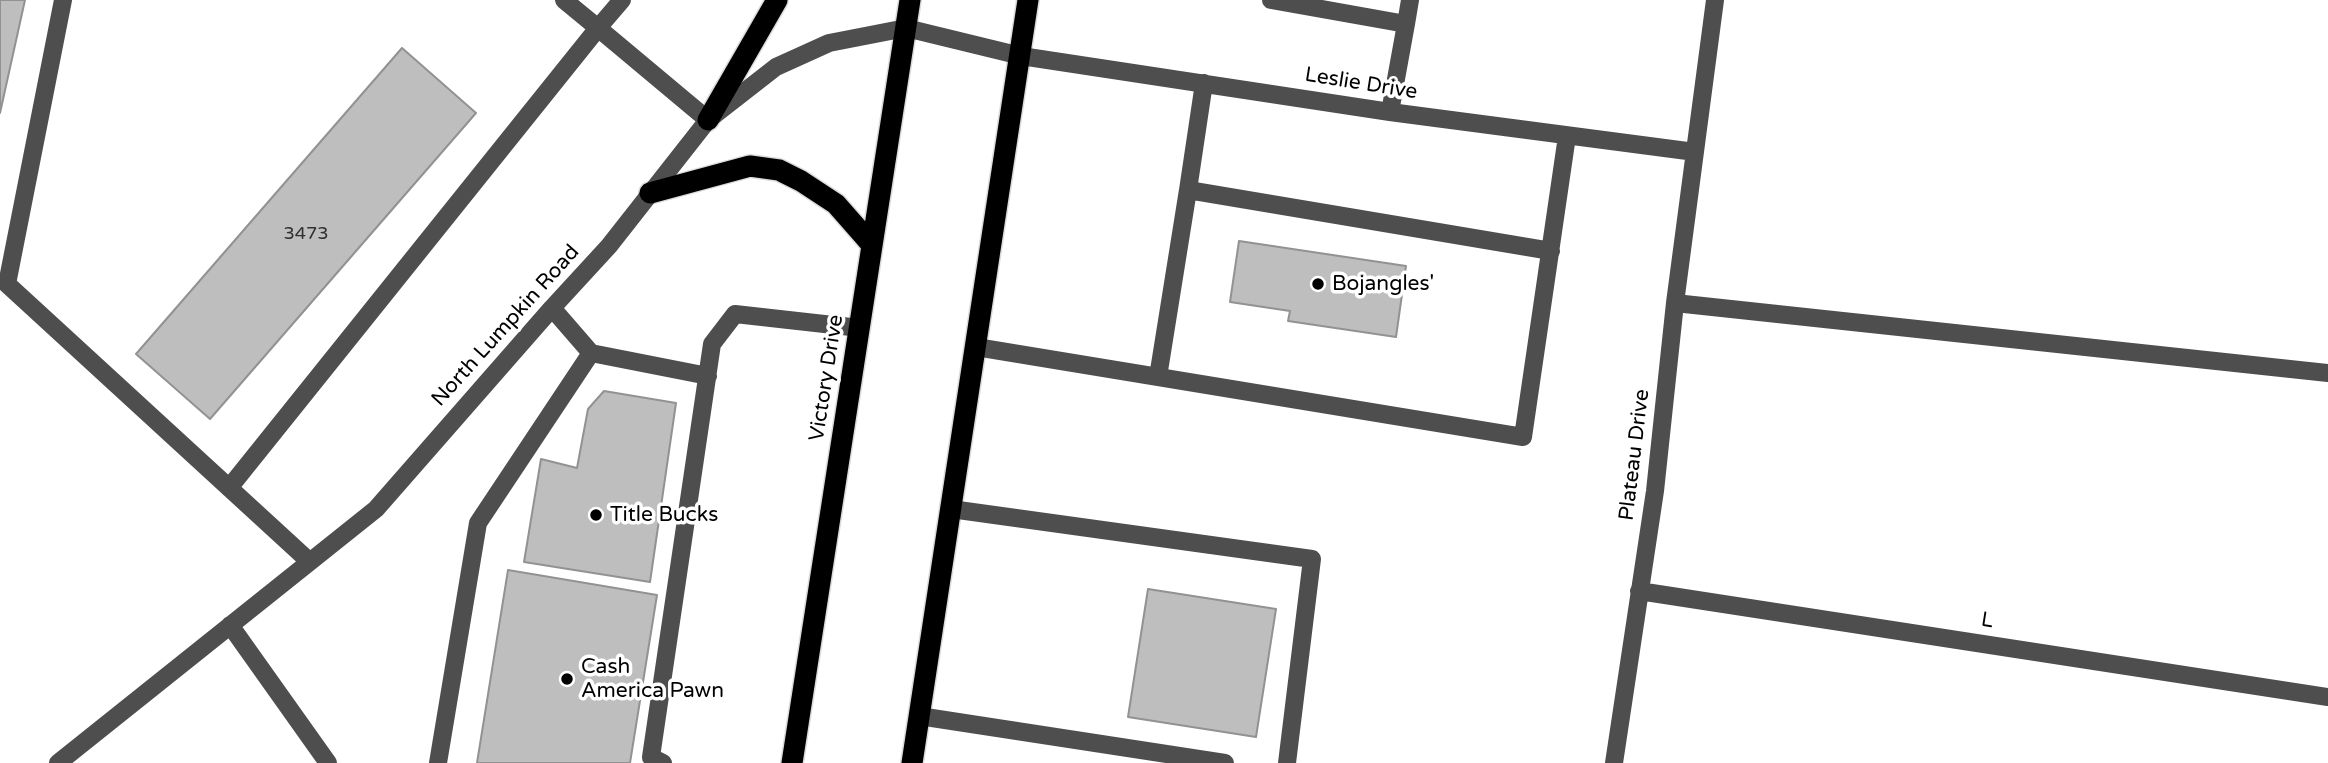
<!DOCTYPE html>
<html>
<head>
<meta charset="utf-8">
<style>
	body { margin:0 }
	canvas { display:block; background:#fff }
</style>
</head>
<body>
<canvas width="2328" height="763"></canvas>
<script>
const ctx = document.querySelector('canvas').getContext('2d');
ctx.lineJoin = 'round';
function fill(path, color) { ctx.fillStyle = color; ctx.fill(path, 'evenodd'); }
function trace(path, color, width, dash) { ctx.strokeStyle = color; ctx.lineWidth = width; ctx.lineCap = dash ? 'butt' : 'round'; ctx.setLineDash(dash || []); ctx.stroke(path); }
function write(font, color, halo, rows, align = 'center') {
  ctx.font = font + ' "Varela Round",sans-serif'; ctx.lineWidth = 7; ctx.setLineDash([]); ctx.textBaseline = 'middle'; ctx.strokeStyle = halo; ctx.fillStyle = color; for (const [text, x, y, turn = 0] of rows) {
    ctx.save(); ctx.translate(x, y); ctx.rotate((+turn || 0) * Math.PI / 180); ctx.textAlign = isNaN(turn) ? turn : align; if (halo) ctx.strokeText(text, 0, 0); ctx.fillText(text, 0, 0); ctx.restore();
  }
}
const building = new Path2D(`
	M0,0H25L0,113Z
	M402,48L476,113L210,419L136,354Z
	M1239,241L1406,266L1396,337L1288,321L1290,311L1230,302Z
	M604,391L676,403L650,582L524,562L541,459L577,468L588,409Z
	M508,570L657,595L630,763H477Z
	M1148,589L1276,609L1256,737L1128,717Z`);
fill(building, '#bebebe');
trace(building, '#929292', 2);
const highway = new Path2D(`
	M708,120L777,0
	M650,193L750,166L779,170L801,181L836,204L872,245
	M792,763L910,0
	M912,763L1028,0`);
trace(highway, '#dbdbdb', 24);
trace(new Path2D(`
	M63,0L7,284L310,562
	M564,0L598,28L622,0
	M1271,0L1406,24L1410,0
	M1204,83L1188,190L1551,251
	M1390,112L1406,24
	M1675,303L2328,373
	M552,308L591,353L708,376
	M976,347L1523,437L1567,136
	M1158,377L1188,190
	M229,488L598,28L708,120
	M951,509L1312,559L1287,763
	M1639,591L2328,697
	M230,625L328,763
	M919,716L1225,763
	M58,763L376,509L552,308L609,246L708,120L776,67L829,43L906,28L1021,56L1390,112L1695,152
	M438,763L478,523L591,353
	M663,763L651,757L712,344L735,314L860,328
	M1614,763L1655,491L1675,303L1715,0`), '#4e4e4e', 18);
trace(highway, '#000', 21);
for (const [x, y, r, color] of [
	[1318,284,7,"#000"],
	[596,515,7,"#000"],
	[567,679,7,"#000"]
]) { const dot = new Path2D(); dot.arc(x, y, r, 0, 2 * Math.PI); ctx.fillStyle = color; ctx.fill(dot); trace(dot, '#fff', 2.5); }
write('18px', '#303030', null, [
	["3473",306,234]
]);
write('21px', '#000', '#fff', [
	["Leslie Drive",1361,84,9],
	["North Lumpkin Road",506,326,-48],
	["Victory Drive",827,378,-81],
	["Plateau Drive",1635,455,-83],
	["L",1987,621,9]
]);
write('21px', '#000', '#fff', [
	["Bojangles'",1332,284],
	["Title Bucks",610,515],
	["Cash",581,667],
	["America Pawn",581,691]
], 'left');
</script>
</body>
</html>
